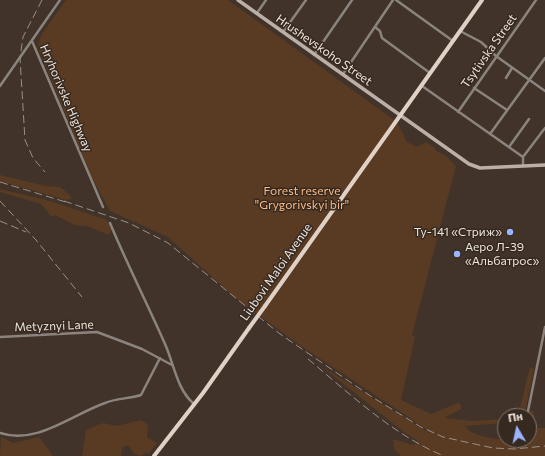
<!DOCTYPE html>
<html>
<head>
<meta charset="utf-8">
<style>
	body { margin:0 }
	#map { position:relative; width:545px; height:456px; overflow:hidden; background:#413329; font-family:Commissioner,sans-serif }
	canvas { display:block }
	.north { position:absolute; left:497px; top:408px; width:40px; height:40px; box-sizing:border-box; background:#36291f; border:1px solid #7f736b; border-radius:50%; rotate:351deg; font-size:11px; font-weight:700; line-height:16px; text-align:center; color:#ece3dd }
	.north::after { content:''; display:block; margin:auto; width:14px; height:18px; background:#9ab5fd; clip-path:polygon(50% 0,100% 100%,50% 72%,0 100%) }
</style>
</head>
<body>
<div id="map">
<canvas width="545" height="456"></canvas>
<div class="north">Пн</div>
</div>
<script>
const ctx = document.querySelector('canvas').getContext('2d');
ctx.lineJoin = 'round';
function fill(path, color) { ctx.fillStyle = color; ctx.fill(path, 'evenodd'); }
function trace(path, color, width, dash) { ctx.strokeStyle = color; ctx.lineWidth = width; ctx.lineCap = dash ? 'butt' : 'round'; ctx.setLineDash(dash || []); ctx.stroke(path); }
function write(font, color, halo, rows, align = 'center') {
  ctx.font = font + ' Commissioner,sans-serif'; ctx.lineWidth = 3; ctx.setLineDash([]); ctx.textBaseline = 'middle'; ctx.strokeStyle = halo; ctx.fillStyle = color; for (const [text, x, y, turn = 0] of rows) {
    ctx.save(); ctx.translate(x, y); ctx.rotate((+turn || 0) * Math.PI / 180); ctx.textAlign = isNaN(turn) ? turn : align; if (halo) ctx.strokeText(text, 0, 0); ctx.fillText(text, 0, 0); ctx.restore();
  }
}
fill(new Path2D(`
	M66,0H228L397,122L407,142L417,147L426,142L434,147L436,151L446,156L456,166L412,335L415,337L401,400L431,414L458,403L461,405V409L444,418L473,421L505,419V423L464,426C477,441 511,440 529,440V416H527L528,411H534L535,428H545V456H401L394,449L393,439L413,445L418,441L404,432L321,366L431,434L425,428L301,346L237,299L168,237L110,211L91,176L38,47L41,35Z
	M0,175L46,186L60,187L71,196V199L66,200L0,181Z
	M0,189L50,201L107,220L111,230L109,235L87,226L75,225L55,215L52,217L41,204L0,192Z
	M530,367L534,369L525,412L524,416H518Z
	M141,420L148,425L147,437L157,443L148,454L146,452L142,456L134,454L128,445L122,448L121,456H82L86,430L103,423L117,426Z
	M1,437L13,443L39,437L53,456H0Z`), '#593b23');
trace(new Path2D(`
	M396,0L453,41
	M257,13L266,0
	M375,27L380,31L382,38L430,73
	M460,31L481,42L496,56L545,91
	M283,32L306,0
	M32,41L103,207
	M314,55L352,0
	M343,74L393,0
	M506,78L512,68
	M0,86L60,0
	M422,86L523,157V166
	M474,88L507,110
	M458,112L536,0
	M490,134L545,58
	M509,147L529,119
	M523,157L545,128
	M110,223C127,264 147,303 165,344C174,364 177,390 194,404
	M0,337L97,332L142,349L172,365
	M527,416L545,327
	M0,433C37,445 71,415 105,403C116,398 129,399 141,395L160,358`), '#8b847e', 2.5);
trace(new Path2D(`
	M238,0L469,164L480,168L545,165`), '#bbafa7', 3.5);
trace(new Path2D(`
	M265,306L482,0
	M154,456L203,393L249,328`), '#e0d1c6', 4);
trace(new Path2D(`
	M42,0L23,37L20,58L25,140L33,158L45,172
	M0,182L69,203
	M0,201L36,240L82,297
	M64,201L129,223L168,243L280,334L372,397L421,427L443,437L493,448L514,449L545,446
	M0,221L26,232
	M308,359C350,394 393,435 444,456`), '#9b9088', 1, [8, 4]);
trace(new Path2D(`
	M249,328L265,306`), '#e0d1c6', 4);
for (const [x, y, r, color] of [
	[510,232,4,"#9ab5fd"],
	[457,254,4,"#9ab5fd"]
]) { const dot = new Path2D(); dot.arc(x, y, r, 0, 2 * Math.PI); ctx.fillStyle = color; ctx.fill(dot); trace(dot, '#36291f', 1.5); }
write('12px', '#ece3dd', '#36291f', [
	["Hrushevskoho Street",324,50,35],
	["Tsytivska Street",489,51,-55],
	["Hryhorivske Highway",66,98,67],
	["Liubovi Maloi Avenue",276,272,-55],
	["Metyznyi Lane",54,326,-2]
]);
write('12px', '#fabb89', '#36291f', [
	["Forest reserve",302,191],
	["\"Grygorivskyi bir\"",302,205]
]);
write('12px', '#ece3dd', '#36291f', [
	["Ту-141 «Стриж»",502,232],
	["Аеро Л-39",465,247,"left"],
	["«Альбатрос»",465,261,"left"]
], 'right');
</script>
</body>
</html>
